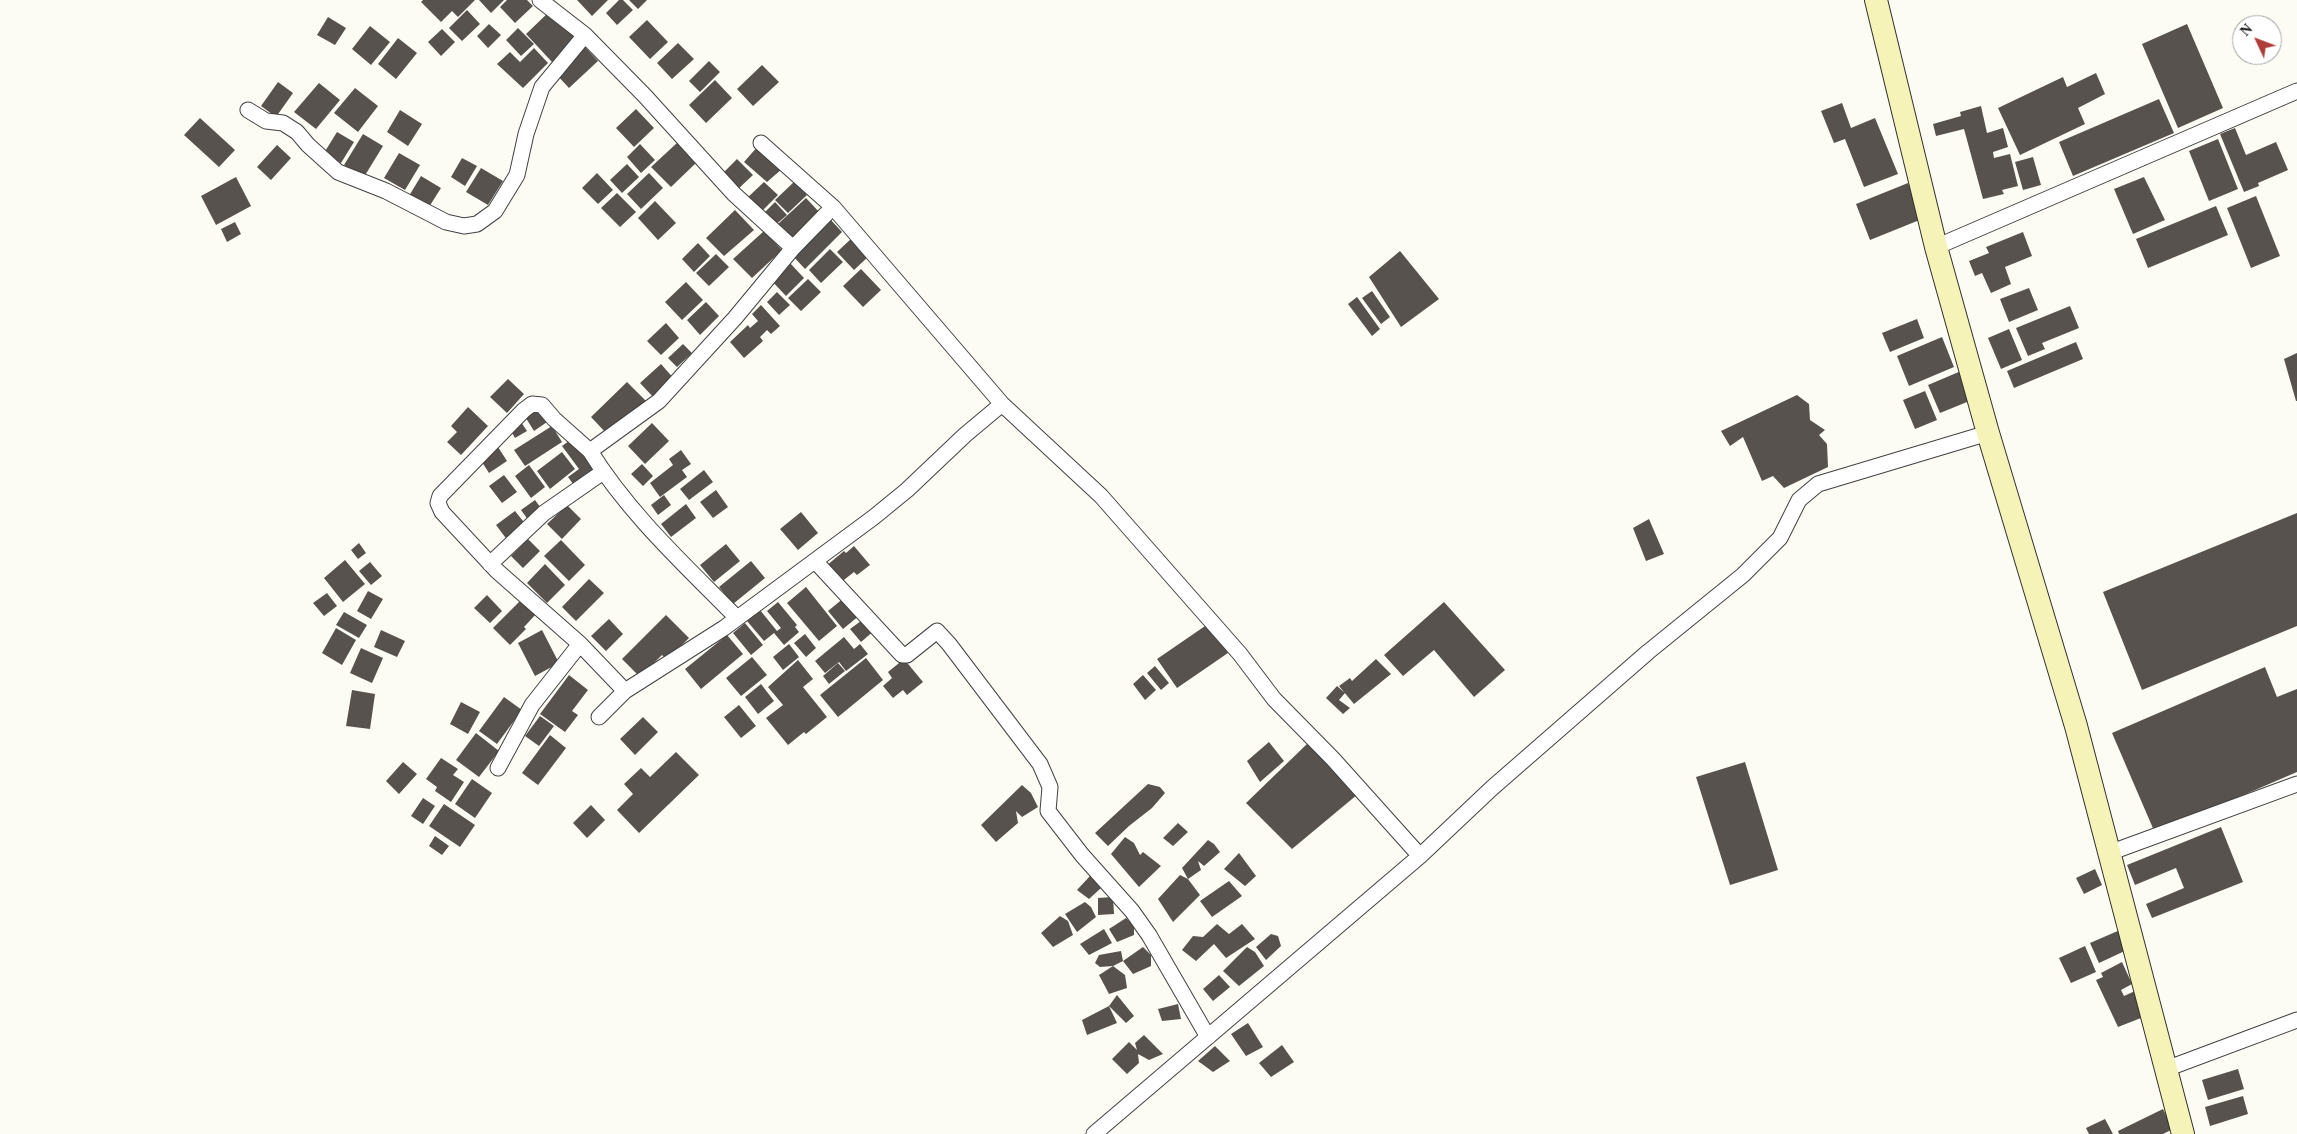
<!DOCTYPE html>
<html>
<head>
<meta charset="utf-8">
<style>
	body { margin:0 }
	#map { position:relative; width:2297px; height:1134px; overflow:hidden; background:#fdfcf4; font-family:Georgia,serif }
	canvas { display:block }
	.north { position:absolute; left:2232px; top:15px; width:50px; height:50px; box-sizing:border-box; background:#fff; border:1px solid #9f9f9f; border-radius:50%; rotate:313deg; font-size:14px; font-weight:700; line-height:20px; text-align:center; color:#0f0f0f }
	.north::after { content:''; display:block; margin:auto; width:18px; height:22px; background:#ae3d39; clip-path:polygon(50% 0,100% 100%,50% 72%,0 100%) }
</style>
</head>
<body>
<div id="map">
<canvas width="2297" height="1134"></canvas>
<div class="north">N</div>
</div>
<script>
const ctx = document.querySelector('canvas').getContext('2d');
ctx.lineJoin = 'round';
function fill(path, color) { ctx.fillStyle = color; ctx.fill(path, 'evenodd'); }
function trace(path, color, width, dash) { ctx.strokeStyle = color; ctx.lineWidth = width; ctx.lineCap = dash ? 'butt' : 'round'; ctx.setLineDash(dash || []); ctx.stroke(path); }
fill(new Path2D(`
	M423,0H475L458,17L452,11L441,22L421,2Z
	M479,0H504L491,13Z
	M507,0H527L533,6L515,23L500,7Z
	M577,0H608L592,16Z
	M619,0H623L633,10L617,25L606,13Z
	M629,0H647L638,9Z
	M467,10L480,24L462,41L449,28Z
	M551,10L577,37L552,62L526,34Z
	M328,17L346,28L335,45L317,35Z
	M647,20L668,42L650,59L629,37Z
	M489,24L501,35L488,48L477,36Z
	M2187,24L2223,108L2178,128L2142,44Z
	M370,26L390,42L371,65L352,49Z
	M518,28L534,44L521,56L506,40Z
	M442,29L455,42L441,56L428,42Z
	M398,38L417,53L396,79L378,64Z
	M678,43L694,59L672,79L657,63Z
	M585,47L598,61L569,88L556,74Z
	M534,48L548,63L523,88L497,64L510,52L520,62Z
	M709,61L720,72L700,92L689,81Z
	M762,65L779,82L753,106L737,89Z
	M2096,73L2105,94L2078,108L2085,124L2020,155L1998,108L2063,77L2067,87Z
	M715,80L732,98L706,123L689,105Z
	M278,82L293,93L276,117L261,106Z
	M319,83L340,100L316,129L294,112Z
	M355,88L378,106L358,132L334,113Z
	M2159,99L2174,133L2073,176L2059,142Z
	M1842,103L1851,128L1875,118L1898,174L1864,187L1845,139L1834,143L1821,111Z
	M1981,106L1987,133L2003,128L2008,147L1993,152L1994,158L2010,154L2018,186L2002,190L2004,194L1983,199L1964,129L1936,136L1933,124L1961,116L1960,112Z
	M636,109L654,128L634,147L616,128Z
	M400,110L422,124L408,146L387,132Z
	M200,118L235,150L219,167L184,135Z
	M2235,128L2246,155L2276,142L2288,170L2258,183L2259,186L2244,192L2220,134Z
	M337,132L354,142L341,163L324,153Z
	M363,134L383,146L364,177L344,165Z
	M2218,139L2238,189L2209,201L2189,151Z
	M678,142L697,162L671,187L651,167Z
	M640,144L655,160L641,173L627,157Z
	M277,145L291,158L271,180L257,167Z
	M759,145L783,168L767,182L744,162Z
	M399,153L420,165L405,190L384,178Z
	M2033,157L2041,185L2023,190L2015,162Z
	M462,158L477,166L465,186L451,177Z
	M737,159L753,175L737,190L722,174Z
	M627,164L639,177L622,193L610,180Z
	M481,168L503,181L488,205L466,192Z
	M597,173L613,190L598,204L582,188Z
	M649,173L663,188L641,209L627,194Z
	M421,176L441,188L429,207L409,196Z
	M236,177L251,206L216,225L201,196Z
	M2144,177L2165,220L2133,234L2114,189Z
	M795,181L807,195L788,213L775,200Z
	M764,182L778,195L759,214L745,200Z
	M1908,183L1922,219L1870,240L1856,204Z
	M617,193L636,212L620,227L601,208Z
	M2256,196L2280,256L2251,268L2227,208Z
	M806,198L821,214L793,240L778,224Z
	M655,201L676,223L658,240L638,218Z
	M775,202L787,215L773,227L762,215Z
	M2216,206L2228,235L2148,268L2136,239Z
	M735,210L754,230L724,256L706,238Z
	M830,219L842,232L805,269L792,255Z
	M235,222L241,234L227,242L221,229Z
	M764,231L782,250L752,278L733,259Z
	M2023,232L2032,256L2005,267L2011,284L1991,293L1982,273L1975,276L1969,261L1989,253L1986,247Z
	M853,237L870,255L854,270L837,252Z
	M698,243L710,256L694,272L682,259Z
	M830,249L843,262L821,283L809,270Z
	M1400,251L1439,299L1401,327L1369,277Z
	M716,254L729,267L709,286L696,273Z
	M789,262L804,278L786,296L770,279Z
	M861,269L881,290L863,307L843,286Z
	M808,279L821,292L801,311L788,298Z
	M686,282L703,300L682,320L665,302Z
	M2029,288L2038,310L2009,322L2000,299Z
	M1372,291L1390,317L1381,324L1362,298Z
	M777,292L790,305L779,315L767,302Z
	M1357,297L1380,329L1372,336L1348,304Z
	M706,302L719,316L700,335L687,320Z
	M761,305L780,326L771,334L767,330L760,337L763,341L744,358L730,342L748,325L750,328L758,321L752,314Z
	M2070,306L2079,328L2042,343L2045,349L2028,356L2016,328Z
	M1917,319L1924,338L1890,352L1882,333Z
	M666,323L679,338L661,355L647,341Z
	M2009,329L2022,360L2001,369L1988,338Z
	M1942,337L1954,367L1909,386L1897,356Z
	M2076,342L2083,359L2014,388L2007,371Z
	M683,344L692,353L677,367L668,358Z
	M2297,353V401H2296L2284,359Z
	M661,364L675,380L655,399L640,383Z
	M1961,371L1972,400L1940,413L1928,385Z
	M508,379L524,394L507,413L490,397Z
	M627,382L648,403L608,435L591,417Z
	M1925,391L1937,420L1915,429L1903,400Z
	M1797,395L1809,404L1810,420L1825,430L1819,435L1827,444L1828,467L1784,488L1773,476L1762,481L1743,437L1730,446L1721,431Z
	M468,407L488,426L461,455L447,442L457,432L451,426Z
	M537,407L547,422L534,431L524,415Z
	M521,422L527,431L515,438L510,429Z
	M652,423L669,441L645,464L628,446Z
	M552,426L562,442L525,466L514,450Z
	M573,438L598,472L576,488L568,477L579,469L562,446Z
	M498,447L507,461L489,473L480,459Z
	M681,450L691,464L682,470L687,477L660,497L650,483L673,465L669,459Z
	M562,452L575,469L550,489L537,471Z
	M642,464L653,476L643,486L631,474Z
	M529,465L545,487L531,498L515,476Z
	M704,470L713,482L689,500L680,489Z
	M504,475L517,492L502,503L489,486Z
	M716,490L728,507L713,518L700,502Z
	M664,495L671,505L658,515L651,505Z
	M535,500L543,511L529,521L521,510Z
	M686,504L696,518L671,537L661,524Z
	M567,505L581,519L562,539L547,524Z
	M515,511L527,526L508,541L496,525Z
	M801,512L818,533L798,550L780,529Z
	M2297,513V626L2142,690L2103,592Z
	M1649,519L1664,554L1646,561L1633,528Z
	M528,539L540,551L523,568L511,556Z
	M561,540L585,565L569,581L544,556Z
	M359,543L366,553L358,559L351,550Z
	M726,544L740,561L714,582L700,565Z
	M854,546L870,565L857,575L854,572L840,583L826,566L844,551L846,553Z
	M345,560L365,584L343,602L324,578Z
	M751,561L765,578L733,604L719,587Z
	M370,562L382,576L371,585L359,571Z
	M545,564L565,585L547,603L527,583Z
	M589,579L604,593L576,621L562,607Z
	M806,587L837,626L819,641L787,603Z
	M368,591L383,599L371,619L357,611Z
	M327,593L337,606L324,616L313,603Z
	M487,595L502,611L490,623L474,608Z
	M845,597L860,615L843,629L828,611Z
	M523,598L537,613L524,627L526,629L510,645L493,628Z
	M778,602L797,625L795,627L799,632L784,645L774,633L764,641L747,621L760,610L777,631L781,628L767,611Z
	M1444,602L1505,670L1474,697L1434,650L1403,676L1384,655Z
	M344,612L367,625L359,638L336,625Z
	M666,615L689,638L667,660L662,655L640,677L622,659Z
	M865,618L875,630L861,642L850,629Z
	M609,619L623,634L606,651L591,636Z
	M745,623L763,645L751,655L733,633Z
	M1208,624L1228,653L1177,688L1157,659Z
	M336,628L356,640L342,665L322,653Z
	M381,630L405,641L397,657L374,647Z
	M542,630L559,663L535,676L518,643Z
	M805,634L816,648L806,657L794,643Z
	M727,635L743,654L701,689L685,669Z
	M844,637L854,649L860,644L868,654L846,671L839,662L825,673L815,661Z
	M789,644L799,657L783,670L773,657Z
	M361,648L383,658L372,683L350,673Z
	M752,657L767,675L741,696L726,678Z
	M866,658L883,680L838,717L820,695Z
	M904,659L923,682L907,695L903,690L893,698L883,686L892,678L888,672Z
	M1376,659L1391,674L1354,704L1339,686L1350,678L1352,681Z
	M798,660L813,679L803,687L827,717L806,734L804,732L788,745L766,718L783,705L768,687Z
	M838,663L845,671L829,684L823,676Z
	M1155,666L1169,683L1161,690L1147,673Z
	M2265,667L2277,697L2297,689V772L2155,833L2112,733Z
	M569,675L588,690L572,711L578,715L565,732L540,714Z
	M1143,675L1156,690L1145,700L1133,684Z
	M761,684L774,701L758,714L745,697Z
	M1337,686L1345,693L1339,700L1350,708L1343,714L1326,698Z
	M352,690L375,694L370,729L346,726Z
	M504,697L522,710L497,744L479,731Z
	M461,702L480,712L468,734L450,724Z
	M739,705L756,726L741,738L724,717Z
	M540,716L554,726L539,746L525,736Z
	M643,717L658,732L635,755L620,739Z
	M476,733L499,751L479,777L456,760Z
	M550,735L566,748L538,785L522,773Z
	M1269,742L1284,761L1260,782L1247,761Z
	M1308,743L1358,794L1292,849L1246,803Z
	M676,752L699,775L639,833L617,810L633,794L624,784L641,768L650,777Z
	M441,758L458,769L453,775L464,782L451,802L435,791L437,787L426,779Z
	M403,762L417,774L399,794L386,781Z
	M1745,762L1778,870L1730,885L1696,777Z
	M472,779L492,793L475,818L455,804Z
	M1148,784L1160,787L1165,793L1152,808L1129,826L1108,846L1095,833Z
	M1022,785L1031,793L1038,807L1022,817L1016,811L1018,823L996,842L981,825Z
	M423,798L435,806L423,824L411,816Z
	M444,804L475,825L460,847L429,826Z
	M591,805L605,820L587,838L573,823Z
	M1178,823L1188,832L1173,846L1163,838Z
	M2221,827L2243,882L2152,918L2146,904L2184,888L2176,868L2135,885L2127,865Z
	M435,836L449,846L442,855L429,846Z
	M1125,837L1134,843L1140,855L1143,852L1161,866L1139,887L1111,854Z
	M1208,840L1214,844L1220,852L1204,866L1198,861L1201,870L1188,879L1182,868Z
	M1239,853L1256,876L1245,886L1224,869Z
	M2095,869L2102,885L2084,894L2076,878Z
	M1180,875L1188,879L1200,895L1173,922L1158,899Z
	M1090,876L1101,888L1089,899L1077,890Z
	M1229,881L1242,896L1212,917L1200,901Z
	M1113,897L1114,914L1098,915V898Z
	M1085,902L1091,907L1096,917L1077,932L1065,914Z
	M1060,916L1068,921L1073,935L1053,947L1041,933Z
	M1126,918L1134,925V935L1117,942L1109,929Z
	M1217,924L1229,934L1242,924L1255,939L1226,958L1214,944L1196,961L1182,950L1193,936L1203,937Z
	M1104,929L1112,943L1089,955L1080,944Z
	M2120,930L2129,949L2099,963L2090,943Z
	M1271,934L1278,936L1281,946L1266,960L1256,947Z
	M2085,946L2096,972L2071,983L2059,958Z
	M1143,947L1151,955V966L1133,974L1123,961Z
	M1247,947L1255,952L1264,966L1239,986L1223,971Z
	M1121,951L1123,961L1113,966L1100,967L1095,963L1099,955Z
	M2122,962L2132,984L2121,990L2124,996L2135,991L2146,1016L2118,1027L2096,980L2103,977L2101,973Z
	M1113,966L1125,975L1127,988L1109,994L1099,975Z
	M1219,975L1230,987L1213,1001L1203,989Z
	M1117,995L1134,1016L1126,1023L1109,1006Z
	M1178,1004L1181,1019L1162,1021L1158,1009Z
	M1109,1006L1117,1023L1087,1035L1082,1020Z
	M1248,1023L1263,1047L1246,1056L1231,1034Z
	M1144,1035L1163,1054L1149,1060L1138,1054L1139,1063L1127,1074L1112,1059L1129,1042L1137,1050L1135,1043Z
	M1282,1045L1294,1062L1271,1077L1259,1063Z
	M1215,1046L1230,1061L1213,1072L1198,1061Z
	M2238,1069L2244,1089L2208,1100L2202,1080Z
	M2243,1096L2248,1114L2210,1126L2205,1107Z
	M2163,1109L2173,1129L2163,1134H2119L2118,1131Z
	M2105,1119L2113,1134H2089L2086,1128Z`), '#57524d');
const minor = new Path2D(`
	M540,0L585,35L645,96L734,194L793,248L833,207L1002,404L1101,496L1240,654L1274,699L1333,759L1420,856
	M248,110L266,121L283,123L297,132L308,145L338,172L386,191L446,222L464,226L477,224L495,211L517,175L526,134L542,87L585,35
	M761,143L833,207
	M1936,247L2297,91
	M590,451L554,419L542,405L532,404L524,410L440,496L438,503L442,512L496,570L580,644L625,691
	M815,561L902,655H907L937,631L949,644L1040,764L1050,787L1048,811L1082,855L1132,911L1149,935L1208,1037
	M490,564L544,513L603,472
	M736,617C685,565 629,514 590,451L659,401L735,318L793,248
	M599,717L625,691L724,628L874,517L907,490L965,435L1002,404
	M498,768L532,705L580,644
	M2109,853L2297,784
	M2166,1069L2297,1020
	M1094,1134L1420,856L1492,788L1648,652L1743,575L1780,538L1799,500L1818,484L1988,433`);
const secondary = new Path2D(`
	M1876,0L1936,247L1988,433L2076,726L2183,1134`);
trace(minor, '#424242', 17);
trace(secondary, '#313131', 24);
trace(minor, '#fff', 15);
trace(secondary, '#f5f3b7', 22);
</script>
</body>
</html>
